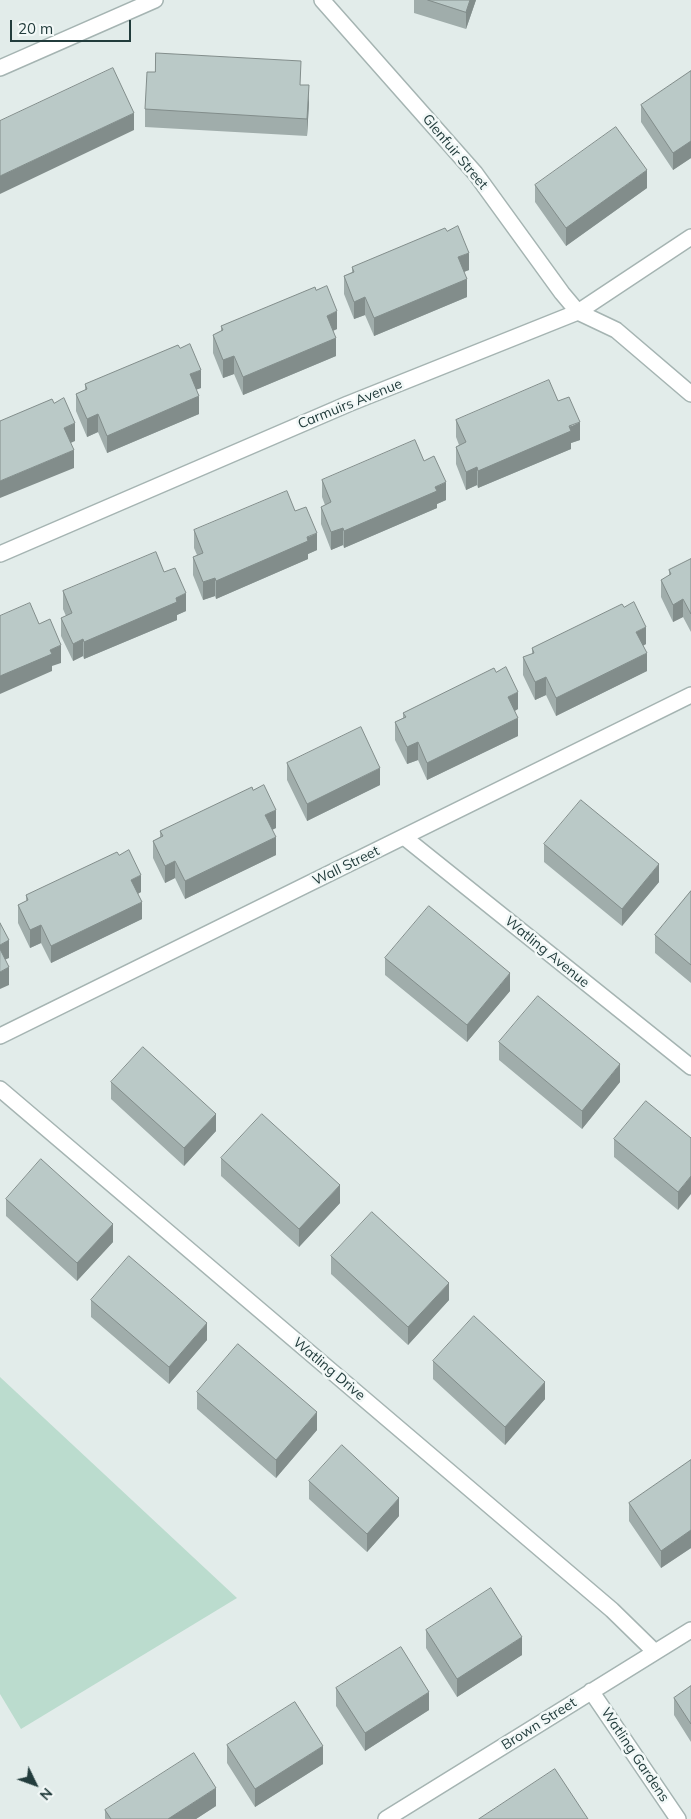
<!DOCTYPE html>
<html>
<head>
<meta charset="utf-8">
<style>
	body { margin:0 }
	#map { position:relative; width:691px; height:1819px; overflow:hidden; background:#e2ecea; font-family:Mulish,sans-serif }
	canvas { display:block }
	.north { position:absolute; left:10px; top:1759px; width:50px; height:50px; -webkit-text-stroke:4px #f2f8f7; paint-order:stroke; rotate:132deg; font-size:14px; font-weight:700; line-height:20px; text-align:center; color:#223c3c }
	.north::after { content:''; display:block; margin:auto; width:18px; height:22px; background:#223c3c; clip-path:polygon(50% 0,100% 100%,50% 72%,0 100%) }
	.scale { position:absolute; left:10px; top:20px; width:121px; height:22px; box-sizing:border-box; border:2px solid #223c3c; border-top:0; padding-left:6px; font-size:15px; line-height:18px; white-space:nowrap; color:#223c3c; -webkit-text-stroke:4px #f2f8f7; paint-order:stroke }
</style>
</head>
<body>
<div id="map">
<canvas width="691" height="1819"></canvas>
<div class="north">N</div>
<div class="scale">20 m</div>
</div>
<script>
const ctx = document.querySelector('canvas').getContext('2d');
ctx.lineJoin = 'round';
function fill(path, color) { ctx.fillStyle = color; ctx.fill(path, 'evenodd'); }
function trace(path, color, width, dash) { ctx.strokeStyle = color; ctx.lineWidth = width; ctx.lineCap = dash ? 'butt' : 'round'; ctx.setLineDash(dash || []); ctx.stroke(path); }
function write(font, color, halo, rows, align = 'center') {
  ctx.font = font + ' Mulish,sans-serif'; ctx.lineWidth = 5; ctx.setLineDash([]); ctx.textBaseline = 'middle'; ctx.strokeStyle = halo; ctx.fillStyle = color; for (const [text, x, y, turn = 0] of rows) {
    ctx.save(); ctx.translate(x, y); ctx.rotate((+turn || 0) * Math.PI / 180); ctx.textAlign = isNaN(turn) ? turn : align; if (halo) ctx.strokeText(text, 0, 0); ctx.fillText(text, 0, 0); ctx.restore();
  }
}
fill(new Path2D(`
	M0,1377L237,1598L21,1729L0,1694Z`), '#bbdcce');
const minor = new Path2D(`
	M322,0L475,173L562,293L578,312L616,330L691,394
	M0,68L155,0
	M0,554L348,404L578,312L691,237
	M404,837L691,1067
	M0,1036L691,695
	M0,1089L612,1610L655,1652
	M591,1691L678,1819
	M386,1819L691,1630`);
trace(minor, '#a5b4b2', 18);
trace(minor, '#fff', 15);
fill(new Path2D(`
	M414,0H476L466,29L414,13Z
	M691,71V158L673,170L641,122V105Z
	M300,85L309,103L307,136L145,127V109Z
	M535,185L647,188L566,246L535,202Z
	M352,267L469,270L464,272L467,297L374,336L365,315L354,319L344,294V276L352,272Z
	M316,290L337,329L333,331L336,356L243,395L234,374L223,378L213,353V335L221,331V326Z
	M85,384L201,388L196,389L199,414L107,453L98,432L87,437L76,411V394L85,390Z
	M558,401L580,440L571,443V449L478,488L477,485L466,490L456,464V447L459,445L456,437V420Z
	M424,461L446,500L437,504V508L344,548L343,545L331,550L321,524V507L325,505L322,497V480Z
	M295,511L317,550L308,554V559L216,599L215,596L203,600L193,575V557L197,555L194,548V530Z
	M691,559V632L683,617L673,622L661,597V580L669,576V570Z
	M164,572L186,611L177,615V620L84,659L83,656L73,661L61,636V618L66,616L63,609V591Z
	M646,644L643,646L647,671L556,716L546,695L535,700L523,675V657L532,654V648Z
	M496,672L518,709L515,711L518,736L427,780L418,760L407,764L395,740V722L403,718V713Z
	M287,763L380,785L307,821L287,780Z
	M276,828L272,830L276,855L185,899L175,878L165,883L153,858V841L160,837V831Z
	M544,844L659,882L622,926L544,862Z
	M691,891V983L655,953V935Z
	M141,892L138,894L142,919L51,963L41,943L30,948L18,923V905L26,901V895Z
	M385,958L510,991L467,1042L385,975Z
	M499,1042L620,1082L582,1129L499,1060Z
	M111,1082L216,1131L184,1166L111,1099Z
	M691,1138L678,1210L614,1157V1139Z
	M221,1158L340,1203L299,1247L221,1176Z
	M6,1199L113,1242L77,1281L6,1216Z
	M331,1256L449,1300L408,1345L331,1274Z
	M91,1300L207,1340L169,1384L91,1317Z
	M433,1361L545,1399L505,1445L433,1379Z
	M197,1392L317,1430L276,1478L197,1409Z
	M691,1460V1548L661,1568L629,1521V1503Z
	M309,1481L399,1516L367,1552L309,1499Z
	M426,1630L522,1655L457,1697L426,1648Z
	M691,1686V1742L674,1715V1698Z
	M336,1688L429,1710L365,1751L336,1706Z
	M227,1745L323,1764L255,1807L227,1763Z
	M216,1806L196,1819H105V1810Z`), '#a0adab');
fill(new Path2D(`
	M470,0H476L466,29V12Z
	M309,85V103L307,136V119Z
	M134,113V130L0,194V176Z
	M691,141V158L673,170V153Z
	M647,170V188L566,246V228Z
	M469,253V270L458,274V257Z
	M467,279V297L374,336V318Z
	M365,297V315L354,319V302Z
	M337,311V329L327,333V316Z
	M336,338V356L243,395V377Z
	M234,356V374L223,378V360Z
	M201,370V388L190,392V374Z
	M199,396V414L107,453V436Z
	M98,414V432L87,437V419Z
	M580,422V440L571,443V449L478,488V471Z
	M75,423V441L64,446V428Z
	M74,450V468L0,498V481Z
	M477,467V485L466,490V472Z
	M446,482V500L437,504V508L344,548V531Z
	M343,528V545L331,550V532Z
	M317,533V550L308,554V559L216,599V581Z
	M215,578V596L203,600V582Z
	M186,593V611L177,615V620L84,659V642Z
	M683,599V617L673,622V605Z
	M646,627V644L636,649V632Z
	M83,639V656L73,661V644Z
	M61,645V663L52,666V671L0,694V676L50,650Z
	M647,653V671L556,716V698Z
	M546,677V695L535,700V682Z
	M518,692V709L508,714V697Z
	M518,718V736L427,780V763Z
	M418,742V760L407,764V747Z
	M380,768V785L307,821V804Z
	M276,810V828L265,833V815Z
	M276,837V855L185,899V881Z
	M175,861V878L165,883V866Z
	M659,864V882L622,926V909Z
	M141,875V892L131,897V880Z
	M142,902V919L51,963V946Z
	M41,925V943L30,948V930Z
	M9,940V958L0,962V945Z
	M9,967V985L0,989V972Z
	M510,973V991L467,1042V1025Z
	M620,1064V1082L582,1129V1111Z
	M216,1114V1131L184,1166V1148Z
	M691,1176V1194L678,1210V1192Z
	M340,1185V1203L299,1247V1229Z
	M113,1224V1242L77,1281V1263Z
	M449,1283V1300L408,1345V1327Z
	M207,1323V1340L169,1384V1367Z
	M545,1382V1399L505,1445V1427Z
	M317,1412V1430L276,1478V1460Z
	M399,1498V1516L367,1552V1534Z
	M691,1530V1548L661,1568V1551Z
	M522,1637V1655L457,1697V1679Z
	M429,1692V1710L365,1751V1733Z
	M323,1746V1764L255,1807V1789Z
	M216,1788V1806L196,1819H168Z`), '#828d8b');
const building = new Path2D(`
	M428,0H470L466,12Z
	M156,53L301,61L300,85H309L307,119L145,109L147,72H155Z
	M113,68L134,113L0,176V121Z
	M691,71V141L673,153L641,105Z
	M616,127L647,170L566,228L535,185Z
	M458,226L469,253L458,257L467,279L374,318L365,297L354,302L344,276L354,272L352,267L445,228L447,231Z
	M327,286L337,311L327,316L336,338L243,377L234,356L223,360L213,335L223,330L221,326L315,287L316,290Z
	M190,344L201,370L190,374L199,396L107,436L98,414L87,419L76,394L87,389L85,384L178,345L180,348Z
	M549,380L558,401L569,397L580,422L569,426L571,431L478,471L477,467L466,472L456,447L466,442L456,420Z
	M64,398L75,423L64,428L74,450L0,481V421L52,399L54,403Z
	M415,440L424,461L434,456L446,482L435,487L437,491L344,531L343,528L331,532L321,507L331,502L322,480Z
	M287,491L295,511L306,507L317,533L307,537L308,541L216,581L215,578L203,582L193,557L203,553L194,530Z
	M156,552L164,572L175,568L186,593L176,598L177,602L84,642L83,639L73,644L61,618L72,613L63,591Z
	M691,559V614L683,599L673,605L661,580L671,574L669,570Z
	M634,602L646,627L636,632L647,653L556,698L546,677L535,682L523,657L534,653L532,648L622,604L624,607Z
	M30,603L39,624L50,619L61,645L50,650L52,654L0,676V616Z
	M506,667L518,692L508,697L518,718L427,763L418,742L407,747L395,722L406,717L403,713L494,668L496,672Z
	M361,727L380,768L307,804L287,763Z
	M264,785L276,810L265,815L276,837L185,881L175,861L165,866L153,841L163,836L160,831L252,787L253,790Z
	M581,800L659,864L622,909L544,844Z
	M129,850L141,875L131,880L142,902L51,946L41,925L30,930L18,905L28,900L26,895L117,852L119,855Z
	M691,891V965L655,935Z
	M429,906L510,973L467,1025L385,958Z
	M0,923L9,940L0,945Z
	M0,949L9,967L0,972Z
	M538,996L620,1064L582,1111L499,1042Z
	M143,1047L216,1114L184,1148L111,1082Z
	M646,1101L691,1138V1176L678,1192L614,1139Z
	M262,1114L340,1185L299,1229L221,1158Z
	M41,1159L113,1224L77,1263L6,1199Z
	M372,1212L449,1283L408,1327L331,1256Z
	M129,1256L207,1323L169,1367L91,1300Z
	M474,1316L545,1382L505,1427L433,1361Z
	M238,1344L317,1412L276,1460L197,1392Z
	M342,1445L399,1498L367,1534L309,1481Z
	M691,1460V1530L661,1551L629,1503Z
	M491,1588L522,1637L457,1679L426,1630Z
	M401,1647L429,1692L365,1733L336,1688Z
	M691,1686V1724L674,1698Z
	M295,1702L323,1746L255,1789L227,1745Z
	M194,1753L216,1788L168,1819H111L105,1810Z
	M555,1769L588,1819H479Z`);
fill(building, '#bac9c7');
trace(building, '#828d8b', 1);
write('14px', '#223c3c', '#f2f8f7', [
	["Glenfuir Street",455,152,50],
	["Carmuirs Avenue",350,404,-22],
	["Wall Street",346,866,-26],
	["Watling Avenue",547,952,39],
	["Watling Drive",329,1369,40],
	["Brown Street",539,1724,-32],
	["Watling Gardens",635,1755,56]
]);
</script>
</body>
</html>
